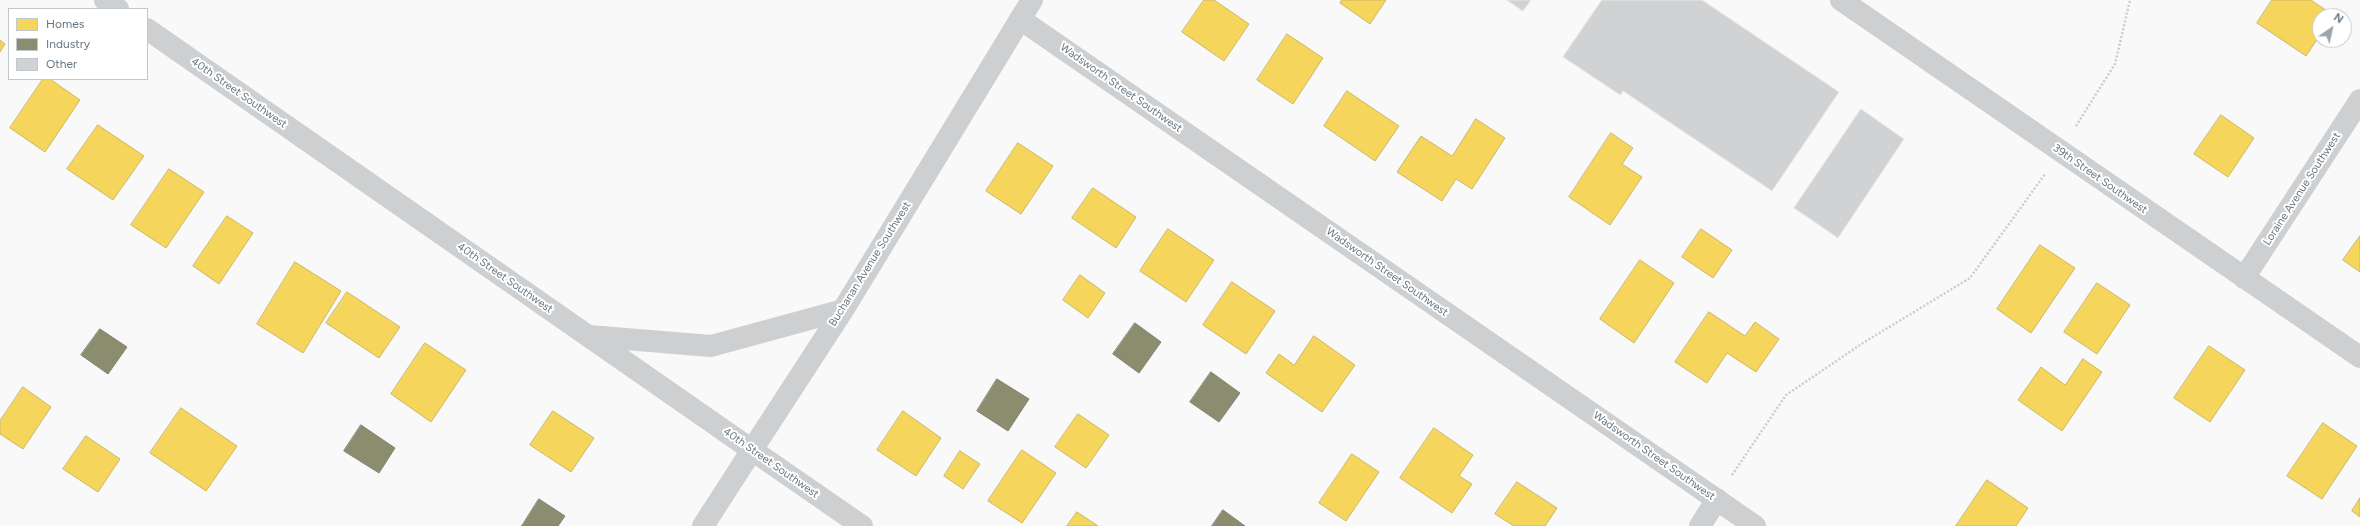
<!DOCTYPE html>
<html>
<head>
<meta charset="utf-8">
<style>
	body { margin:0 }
	#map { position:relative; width:2360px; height:526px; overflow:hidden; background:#f9f9f9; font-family:Figtree,sans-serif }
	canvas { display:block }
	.legend { position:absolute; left:8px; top:8px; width:140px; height:72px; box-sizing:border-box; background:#fff; border:1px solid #c1c8cd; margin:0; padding:5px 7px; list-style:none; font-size:12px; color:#657683 }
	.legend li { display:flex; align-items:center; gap:8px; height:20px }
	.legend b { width:20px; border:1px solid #c1c8cd }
	.north { position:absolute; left:2312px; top:8px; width:40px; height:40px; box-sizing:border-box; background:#fff; border:1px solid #c1c8cd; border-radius:50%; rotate:34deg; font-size:11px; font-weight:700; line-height:16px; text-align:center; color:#657683 }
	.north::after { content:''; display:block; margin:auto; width:14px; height:18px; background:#99a4ac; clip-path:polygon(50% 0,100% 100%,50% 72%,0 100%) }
</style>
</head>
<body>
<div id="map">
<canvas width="2360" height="526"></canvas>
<ul class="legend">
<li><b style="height:11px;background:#f6d55c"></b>Homes</li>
<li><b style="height:11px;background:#8c8c6e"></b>Industry</li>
<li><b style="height:11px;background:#d0d2d3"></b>Other</li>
</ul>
<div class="north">N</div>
</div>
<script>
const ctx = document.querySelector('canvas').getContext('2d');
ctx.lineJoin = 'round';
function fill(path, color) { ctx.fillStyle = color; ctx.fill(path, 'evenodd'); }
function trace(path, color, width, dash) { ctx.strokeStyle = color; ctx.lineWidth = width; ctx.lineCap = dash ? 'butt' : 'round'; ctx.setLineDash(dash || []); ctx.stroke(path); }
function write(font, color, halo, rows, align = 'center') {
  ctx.font = font + ' Figtree,sans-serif'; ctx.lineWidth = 4; ctx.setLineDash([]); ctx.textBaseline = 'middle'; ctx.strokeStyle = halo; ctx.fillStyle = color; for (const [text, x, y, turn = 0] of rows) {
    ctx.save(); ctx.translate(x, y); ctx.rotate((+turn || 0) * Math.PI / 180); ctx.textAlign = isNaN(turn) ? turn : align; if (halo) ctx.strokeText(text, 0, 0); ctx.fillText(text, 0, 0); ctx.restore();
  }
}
const homes = new Path2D(`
	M1204,0H1214L1249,24L1224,61L1182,32Z
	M1342,0H1386L1370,24L1340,3Z
	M2272,0H2311L2333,15L2320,16V35L2306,56L2257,23Z
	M1287,34L1323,58L1293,104L1257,80Z
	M0,40L5,44L0,52Z
	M43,79H50L80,100L45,152L10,128Z
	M1347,91L1399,126L1375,161L1324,126Z
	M2221,115L2254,138L2228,177L2194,154Z
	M1476,119L1505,138L1472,189L1456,179L1442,201L1397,172L1421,136L1452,156Z
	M98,125L144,156L113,200L67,169Z
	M1611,133L1633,148L1622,164L1642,177L1610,225L1569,197Z
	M1018,143L1053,166L1021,214L986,191Z
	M169,169L204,192L166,248L131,225Z
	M1093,188L1136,217L1116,248L1072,218Z
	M227,216L253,233L219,284L193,266Z
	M1168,229L1214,260L1186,302L1140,271Z
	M1701,229L1732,250L1713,278L1682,257Z
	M2360,236V272L2343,260Z
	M2040,245L2075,268L2031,333L1997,309Z
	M1640,260L1674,283L1634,343L1600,319Z
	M295,262L341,291L303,353L257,324Z
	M1080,275L1105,293L1088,318L1063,300Z
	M1232,282L1275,311L1246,354L1203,325Z
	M2097,283L2130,305L2097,354L2064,332Z
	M347,292L400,327L379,358L326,323Z
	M1709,312L1745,336L1755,322L1779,339L1756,372L1727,353L1707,383L1675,362Z
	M1314,336L1355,365L1322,412L1266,373L1279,354L1294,365Z
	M425,343L466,370L431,422L391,394Z
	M2209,346L2245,370L2210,422L2174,398Z
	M2083,359L2102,372L2062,431L2018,400L2041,367L2065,385Z
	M23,387L51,407L23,449L0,434V421Z
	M181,408L237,446L206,491L150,453Z
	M553,411L594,438L571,472L530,445Z
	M903,411L941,438L916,476L877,450Z
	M1078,414L1109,435L1086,468L1055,447Z
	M2323,423L2357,446L2322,499L2287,476Z
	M1434,428L1473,455L1459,476L1472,484L1452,513L1400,478Z
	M86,436L120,459L98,492L63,469Z
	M1022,450L1056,473L1022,523L988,501Z
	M960,451L980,464L963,489L944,476Z
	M1352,454L1379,472L1346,521L1319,503Z
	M1987,480L2028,508L2016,526H1956Z
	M1517,482L1557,508L1545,526H1514L1495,514Z
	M2360,498V517L2352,511Z
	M1077,512L1098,526H1067Z`);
fill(homes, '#f6d55c');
trace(homes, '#cab868', 1);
const industry = new Path2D(`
	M1135,323L1161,342L1139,373L1113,354Z
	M100,329L127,347L108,374L81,355Z
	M1211,372L1240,393L1219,422L1190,402Z
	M997,379L1029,399L1008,431L977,411Z
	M361,425L395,448L379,473L344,451Z
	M539,499L565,516L558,526H522Z
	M1223,510L1245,526H1212Z`);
fill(industry, '#8c8c6e');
trace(industry, '#808574', 1);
const building = new Path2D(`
	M1507,0H1531L1523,11Z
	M1602,0H1702L1839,92L1772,191L1623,91L1620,95L1563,57Z
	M1861,109L1904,139L1838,238L1794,208Z`);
fill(building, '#d0d2d3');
trace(building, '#e8e8e8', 1);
trace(new Path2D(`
	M2076,126L2115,64L2130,0
	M1732,475L1786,395L1863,343L1970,278L2045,174`), '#cbcccd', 2.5, [2, 2]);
trace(new Path2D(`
	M1841,0L2360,357
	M1020,19L1755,526
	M2244,278L2360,100
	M703,526L752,450L862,526
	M1700,526L1717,499`), '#cecfd0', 22);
trace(new Path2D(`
	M105,0L118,9
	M147,29L752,450L843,310L1032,0
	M589,336L711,346L843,310`), '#cecfd0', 22);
write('11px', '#657683', '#fff', [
	["Wadsworth Street Southwest",1121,88,35],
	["40th Street Southwest",239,93,35],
	["39th Street Southwest",2100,179,35],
	["Loraine Avenue Southwest",2302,189,-57],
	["Buchanan Avenue Southwest",870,264,-58],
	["Wadsworth Street Southwest",1387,272,35],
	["40th Street Southwest",505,278,35],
	["Wadsworth Street Southwest",1654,456,35],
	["40th Street Southwest",771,463,35]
]);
</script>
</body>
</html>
